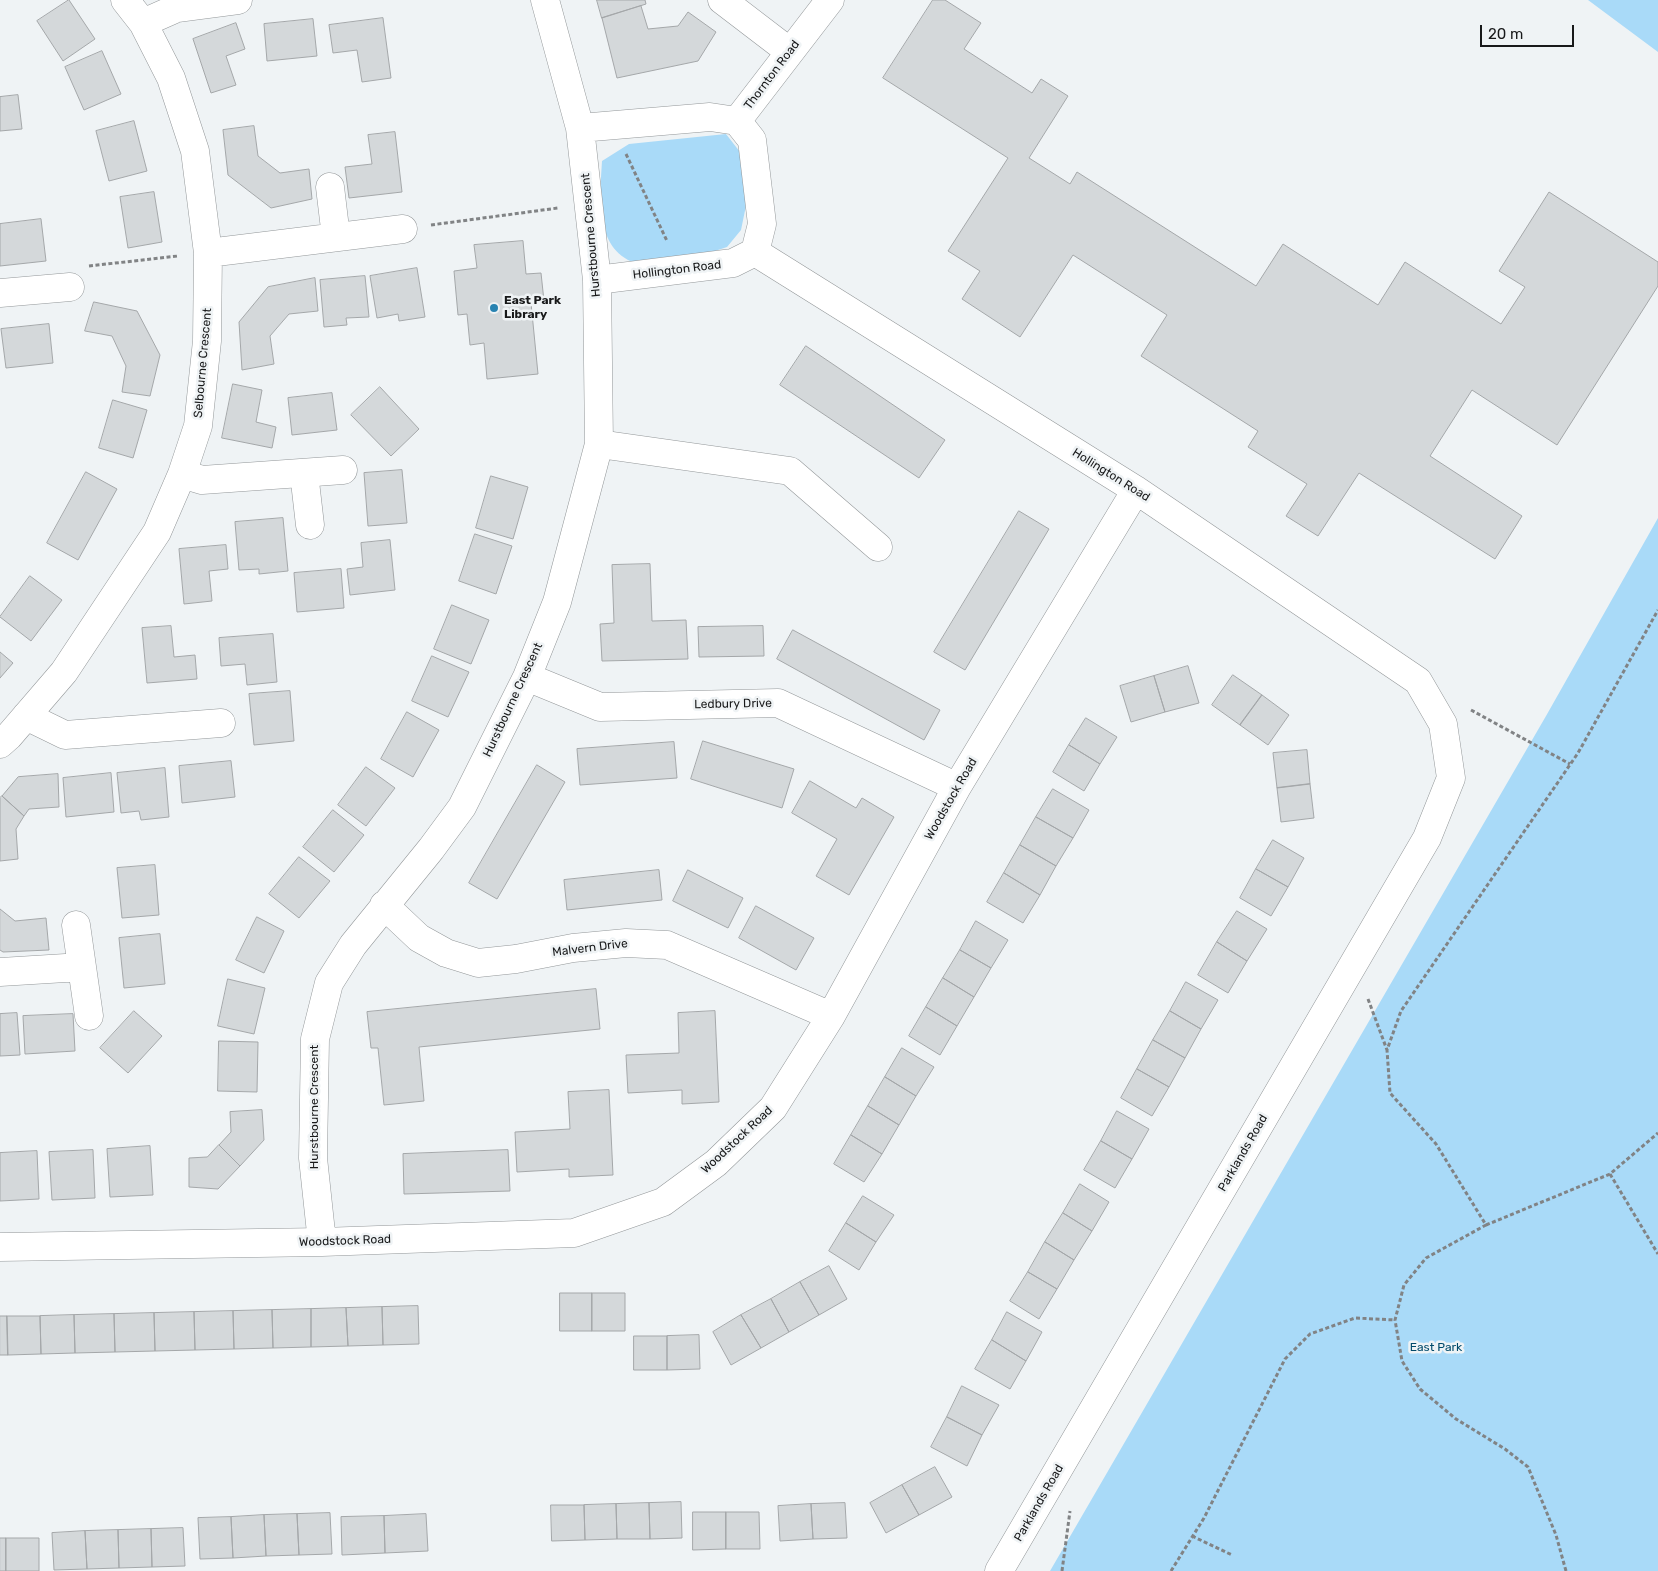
<!DOCTYPE html>
<html>
<head>
<meta charset="utf-8">
<style>
	body { margin:0 }
	#map { position:relative; width:1658px; height:1571px; overflow:hidden; background:#eff3f5; font-family:Rubik,sans-serif }
	canvas { display:block }
	.scale { position:absolute; left:1480px; top:25px; width:94px; height:22px; box-sizing:border-box; border:2px solid #18191a; border-top:0; padding-left:6px; font-size:15px; line-height:18px; white-space:nowrap; color:#18191a; -webkit-text-stroke:4px #eff3f5; paint-order:stroke }
</style>
</head>
<body>
<div id="map">
<canvas width="1658" height="1571"></canvas>
<div class="scale">20 m</div>
</div>
<script>
const ctx = document.querySelector('canvas').getContext('2d');
ctx.lineJoin = 'round';
function fill(path, color) { ctx.fillStyle = color; ctx.fill(path, 'evenodd'); }
function trace(path, color, width, dash) { ctx.strokeStyle = color; ctx.lineWidth = width; ctx.lineCap = dash ? 'butt' : 'round'; ctx.setLineDash(dash || []); ctx.stroke(path); }
function write(font, color, halo, rows, align = 'center') {
  ctx.font = font + ' Rubik,sans-serif'; ctx.lineWidth = 5; ctx.setLineDash([]); ctx.textBaseline = 'middle'; ctx.strokeStyle = halo; ctx.fillStyle = color; for (const [text, x, y, turn = 0] of rows) {
    ctx.save(); ctx.translate(x, y); ctx.rotate((+turn || 0) * Math.PI / 180); ctx.textAlign = isNaN(turn) ? turn : align; if (halo) ctx.strokeText(text, 0, 0); ctx.fillText(text, 0, 0); ctx.restore();
  }
}
fill(new Path2D(`
	M1588,0H1658V52Z
	M726,134L740,152L748,196L741,230L727,247L697,257L635,263C594,248 600,196 602,161L629,144Z
	M1658,518V1571H1050L1546,716Z`), '#a9daf8');
const building = new Path2D(`
	M69,0L95,39L63,61L37,21Z
	M597,0H645L646,4L602,18Z
	M933,0H945L981,23L964,49L1032,93L1041,79L1068,96L1029,158L1070,184L1077,172L1256,286L1283,244L1378,305L1405,262L1501,324L1525,287L1499,271L1549,192L1658,262V286L1557,445L1472,390L1430,456L1522,516L1495,559L1359,473L1318,536L1286,516L1307,484L1248,447L1258,431L1141,356L1167,315L1073,255L1020,337L962,299L980,271L948,251L1008,158L883,78Z
	M641,6L648,29L678,26L688,12L716,32L698,61L617,78L602,18Z
	M383,18L391,78L362,82L357,50L333,53L329,25Z
	M313,19L317,56L267,61L264,24Z
	M236,23L245,49L226,56L236,85L211,93L193,39Z
	M102,51L121,94L84,110L65,67Z
	M18,95L22,129L0,131V97Z
	M134,121L147,171L109,181L96,131Z
	M254,126L258,156L280,173L309,169L312,199L271,208L228,175L223,130Z
	M395,132L402,192L349,198L345,167L372,164L368,135Z
	M154,192L162,242L128,248L120,197Z
	M41,219L46,261L0,266V224Z
	M523,241L526,274L541,273L544,301L531,303L538,374L487,379L484,343L470,345L467,314L458,315L454,271L477,268L474,245Z
	M417,268L425,317L399,321L398,314L377,318L370,276Z
	M365,276L369,317L346,318L347,325L324,327L320,280Z
	M315,278L318,311L289,314L270,336L274,364L242,370L239,322L268,287Z
	M94,302L137,311L160,355L150,396L122,392L126,366L112,336L85,331Z
	M49,324L53,363L6,368L1,329Z
	M806,346L945,440L919,478L780,385Z
	M233,384L262,390L256,422L276,427L272,448L222,438Z
	M380,387L419,429L391,456L351,415Z
	M332,393L337,430L292,435L288,398Z
	M113,400L147,410L133,458L99,448Z
	M402,470L407,523L368,526L364,473Z
	M86,472L117,489L78,560L47,543Z
	M491,476L528,487L513,539L476,528Z
	M1019,511L1049,529L965,670L934,652Z
	M283,518L288,571L259,574V569L239,570L235,522Z
	M475,534L512,546L496,594L459,581Z
	M390,540L395,590L350,595L347,569L363,567L361,543Z
	M226,545L228,569L209,571L212,601L184,604L179,549Z
	M650,564L652,621L686,620L688,659L602,661L600,624L614,623L612,565Z
	M341,569L344,608L297,612L294,573Z
	M30,576L62,600L31,641L0,617Z
	M452,605L489,620L471,664L434,649Z
	M171,626L174,657L195,655L197,679L147,683L142,628Z
	M763,626L764,656L699,657L698,627Z
	M793,630L940,710L924,740L777,659Z
	M273,634L277,682L247,685L245,664L221,666L219,638Z
	M0,652L13,663L0,678Z
	M432,656L469,672L448,717L412,701Z
	M1188,666L1199,703L1165,712L1154,676Z
	M1233,675L1262,695L1240,725L1212,705Z
	M1154,676L1165,712L1131,722L1120,686Z
	M290,691L294,741L254,745L249,694Z
	M1262,695L1289,715L1268,745L1240,725Z
	M407,712L439,730L413,777L381,759Z
	M1086,718L1117,737L1100,764L1069,745Z
	M703,741L794,769L782,808L691,779Z
	M674,742L677,778L580,785L577,749Z
	M1069,745L1100,764L1084,791L1053,772Z
	M1307,750L1310,784L1277,788L1273,753Z
	M231,761L235,797L182,803L179,766Z
	M537,765L565,782L497,899L469,883Z
	M366,767L395,788L366,826L338,805Z
	M165,768L169,817L141,820L139,811L121,813L117,773Z
	M111,773L114,812L66,817L63,778Z
	M58,774L59,807L29,809L24,816L2,796L18,777Z
	M810,781L856,808L862,798L894,817L849,895L816,876L837,839L792,813Z
	M1310,784L1314,818L1281,822L1277,788Z
	M1053,789L1089,810L1073,838L1036,817Z
	M2,796L24,816L16,829L18,859L0,861V798Z
	M333,810L364,835L334,872L303,847Z
	M1036,817L1073,838L1056,866L1020,845Z
	M1273,840L1304,858L1288,887L1256,869Z
	M1020,845L1056,866L1040,895L1004,873Z
	M299,857L330,881L299,918L269,894Z
	M155,865L159,915L122,918L117,868Z
	M1256,869L1288,887L1271,916L1240,898Z
	M659,870L662,900L567,910L564,880Z
	M688,870L743,898L728,928L673,901Z
	M1004,873L1040,895L1023,923L987,902Z
	M756,906L814,938L796,970L739,938Z
	M0,909L15,921L46,918L49,950L3,952L0,950Z
	M1237,911L1267,929L1247,961L1217,942Z
	M257,917L284,931L264,973L236,960Z
	M976,921L1008,940L991,968L960,950Z
	M160,934L165,984L124,988L119,938Z
	M1217,942L1247,961L1228,993L1198,975Z
	M960,950L991,968L974,997L943,978Z
	M943,978L974,997L957,1026L926,1007Z
	M228,979L265,988L254,1034L218,1026Z
	M1186,982L1218,1000L1201,1029L1170,1011Z
	M596,989L600,1029L419,1047L424,1101L384,1105L378,1048H371L367,1012Z
	M926,1007L957,1026L940,1055L909,1036Z
	M134,1011L162,1036L128,1073L100,1048Z
	M715,1011L719,1102L682,1104V1090L628,1093L626,1055L679,1053L678,1013Z
	M1170,1011L1201,1029L1185,1058L1153,1040Z
	M17,1013L20,1055L0,1056V1014Z
	M73,1014L75,1051L25,1054L23,1016Z
	M1153,1040L1185,1058L1169,1087L1137,1069Z
	M219,1041L258,1042L257,1092L218,1091Z
	M902,1048L934,1067L916,1096L885,1077Z
	M1137,1069L1169,1087L1152,1116L1121,1098Z
	M885,1077L916,1096L899,1125L868,1106Z
	M609,1090L613,1175L569,1177V1169L517,1172L515,1132L570,1129L568,1092Z
	M868,1106L899,1125L882,1154L851,1135Z
	M262,1110L264,1140L240,1166L219,1145L231,1132L230,1112Z
	M1117,1111L1149,1129L1132,1159L1101,1141Z
	M851,1135L882,1154L864,1182L834,1164Z
	M1101,1141L1132,1159L1115,1188L1084,1170Z
	M219,1145L240,1166L218,1189L189,1187V1158L207,1157Z
	M150,1146L153,1195L110,1197L107,1149Z
	M93,1150L95,1198L52,1200L49,1152Z
	M508,1150L510,1191L404,1194L403,1154Z
	M37,1151L39,1199L0,1201V1153Z
	M1080,1184L1109,1202L1092,1231L1063,1213Z
	M863,1196L894,1215L876,1242L846,1223Z
	M1063,1213L1092,1231L1074,1260L1045,1242Z
	M846,1223L876,1242L859,1270L829,1251Z
	M1045,1242L1074,1260L1057,1289L1028,1272Z
	M829,1266L847,1299L819,1315L800,1282Z
	M1028,1272L1057,1289L1039,1319L1010,1301Z
	M800,1282L819,1315L789,1332L771,1299Z
	M560,1293H592V1331H560Z
	M592,1293H625V1331H592Z
	M771,1299L789,1332L761,1348L741,1315Z
	M418,1306L419,1344L383,1345L382,1307Z
	M382,1307L383,1345L348,1346L346,1308Z
	M346,1308L348,1346L311,1347V1309Z
	M311,1309V1347L273,1348L272,1310Z
	M272,1310L273,1348L234,1349L233,1311Z
	M233,1311L234,1349L195,1350L194,1312Z
	M194,1312L195,1350L155,1351L154,1313Z
	M1007,1312L1042,1332L1026,1361L992,1340Z
	M154,1313L155,1351L115,1352L114,1314Z
	M114,1314L115,1352L75,1353L74,1315Z
	M74,1315L75,1353L41,1354L40,1316Z
	M741,1315L761,1348L731,1365L713,1332Z
	M0,1316H7L8,1355H0Z
	M7,1316H40L41,1354L8,1355Z
	M699,1335L700,1369L667,1370V1336Z
	M634,1336H667V1370H634Z
	M992,1340L1026,1361L1010,1389L975,1369Z
	M962,1386L999,1405L982,1435L947,1417Z
	M947,1417L982,1435L967,1466L931,1447Z
	M935,1467L952,1497L919,1515L902,1485Z
	M902,1485L919,1515L886,1533L870,1503Z
	M681,1502L682,1538L650,1539L649,1503Z
	M649,1503L650,1539H617L616,1504Z
	M845,1503L847,1538L813,1539L811,1504Z
	M616,1504L617,1539L585,1540L584,1505Z
	M811,1504L813,1539L780,1541L778,1506Z
	M551,1505H584L585,1540L552,1541Z
	M693,1512H726V1549L693,1550Z
	M726,1512H759L760,1549H726Z
	M330,1513L332,1554L299,1555L297,1514Z
	M297,1514L299,1555L266,1556L264,1515Z
	M426,1514L428,1551L385,1553L384,1516Z
	M264,1515L266,1556L233,1558L231,1517Z
	M384,1516L385,1553L342,1555L341,1517Z
	M231,1517L233,1558L200,1559L198,1518Z
	M183,1528L185,1566L152,1567L151,1529Z
	M151,1529L152,1567L119,1568L118,1530Z
	M118,1530L119,1568L87,1569L85,1531Z
	M85,1531L87,1569L54,1570L52,1533Z
	M0,1538H6V1571H0Z
	M6,1538H39V1571H6Z`);
fill(building, '#d4d8da');
trace(building, '#a4a7a9', 1);
const minor = new Path2D(`
	M722,0L790,52
	M143,23L177,8L238,0
	M737,121L830,0
	M737,121L752,140L762,224L755,252
	M580,128L710,117L737,121
	M330,187L336,237
	M755,252L1136,490L1418,681L1443,724L1451,778L1427,838L999,1571
	M208,253L403,229
	M597,280L733,263L755,252
	M0,293L70,287
	M599,444L790,471L878,547
	M304,473L310,525
	M182,474L202,480L343,470
	M527,677L600,707L778,703L957,787
	M26,716L65,735L221,723
	M0,744L9,736L64,672L157,532L182,474L198,426L207,341L208,253L195,151L171,78L143,23L125,0
	M384,905L419,938L446,953L478,963L516,959L573,948L626,943L667,945L831,1016
	M82,967L89,1016
	M0,972L82,967L76,925
	M322,1242L313,1158L315,1039L329,983L353,945L431,849L462,807L527,677L557,602L599,444L597,280L580,128L545,0
	M0,1247L322,1242L574,1233L663,1202L716,1163L773,1108L831,1016L957,787L1136,490`);
trace(minor, '#939799', 29);
trace(new Path2D(`
	M626,154L667,241
	M431,225L558,208
	M89,266L178,256
	M1471,710L1570,764
	M1368,999L1387,1050
	M1610,1174L1658,1254
	M1486,1225L1610,1174L1658,1133
	M1192,1536L1232,1555
	M1062,1571L1070,1511
	M1171,1571L1204,1518L1285,1359L1310,1334L1355,1318L1395,1320
	M1566,1571L1556,1535L1528,1467L1505,1449L1456,1419L1420,1389L1402,1361L1395,1320L1404,1285L1426,1258L1486,1225L1436,1144L1390,1093L1387,1050L1401,1011L1578,753L1658,610`), '#818385', 3, [4, 2.5]);
trace(minor, '#fff', 28);
for (const [x, y, r, color] of [
	[494,308,5,"#2883b1"]
]) { const dot = new Path2D(); dot.arc(x, y, r, 0, 2 * Math.PI); ctx.fillStyle = color; ctx.fill(dot); trace(dot, '#eff3f5', 2); }
write('12px', '#18191a', '#eff3f5', [
	["Thornton Road",772,75,-53],
	["Hurstbourne Crescent",591,235,-95],
	["Hollington Road",677,270,-7],
	["Selbourne Crescent",203,363,-85],
	["Hollington Road",1111,475,32],
	["Hurstbourne Crescent",513,700,-65],
	["Ledbury Drive",733,704,-1],
	["Woodstock Road",951,799,-60],
	["Malvern Drive",590,948,-7],
	["Hurstbourne Crescent",315,1107,-90],
	["Woodstock Road",737,1140,-43],
	["Parklands Road",1243,1153,-60],
	["Woodstock Road",345,1241,-2],
	["Parklands Road",1039,1503,-60]
]);
write('bold 12px', '#18191a', '#eff3f5', [
	["East Park",504,301],
	["Library",504,315]
], 'left');
write('12px', '#004a6a', '#eff3f5', [
	["East Park",1436,1348]
]);
</script>
</body>
</html>
